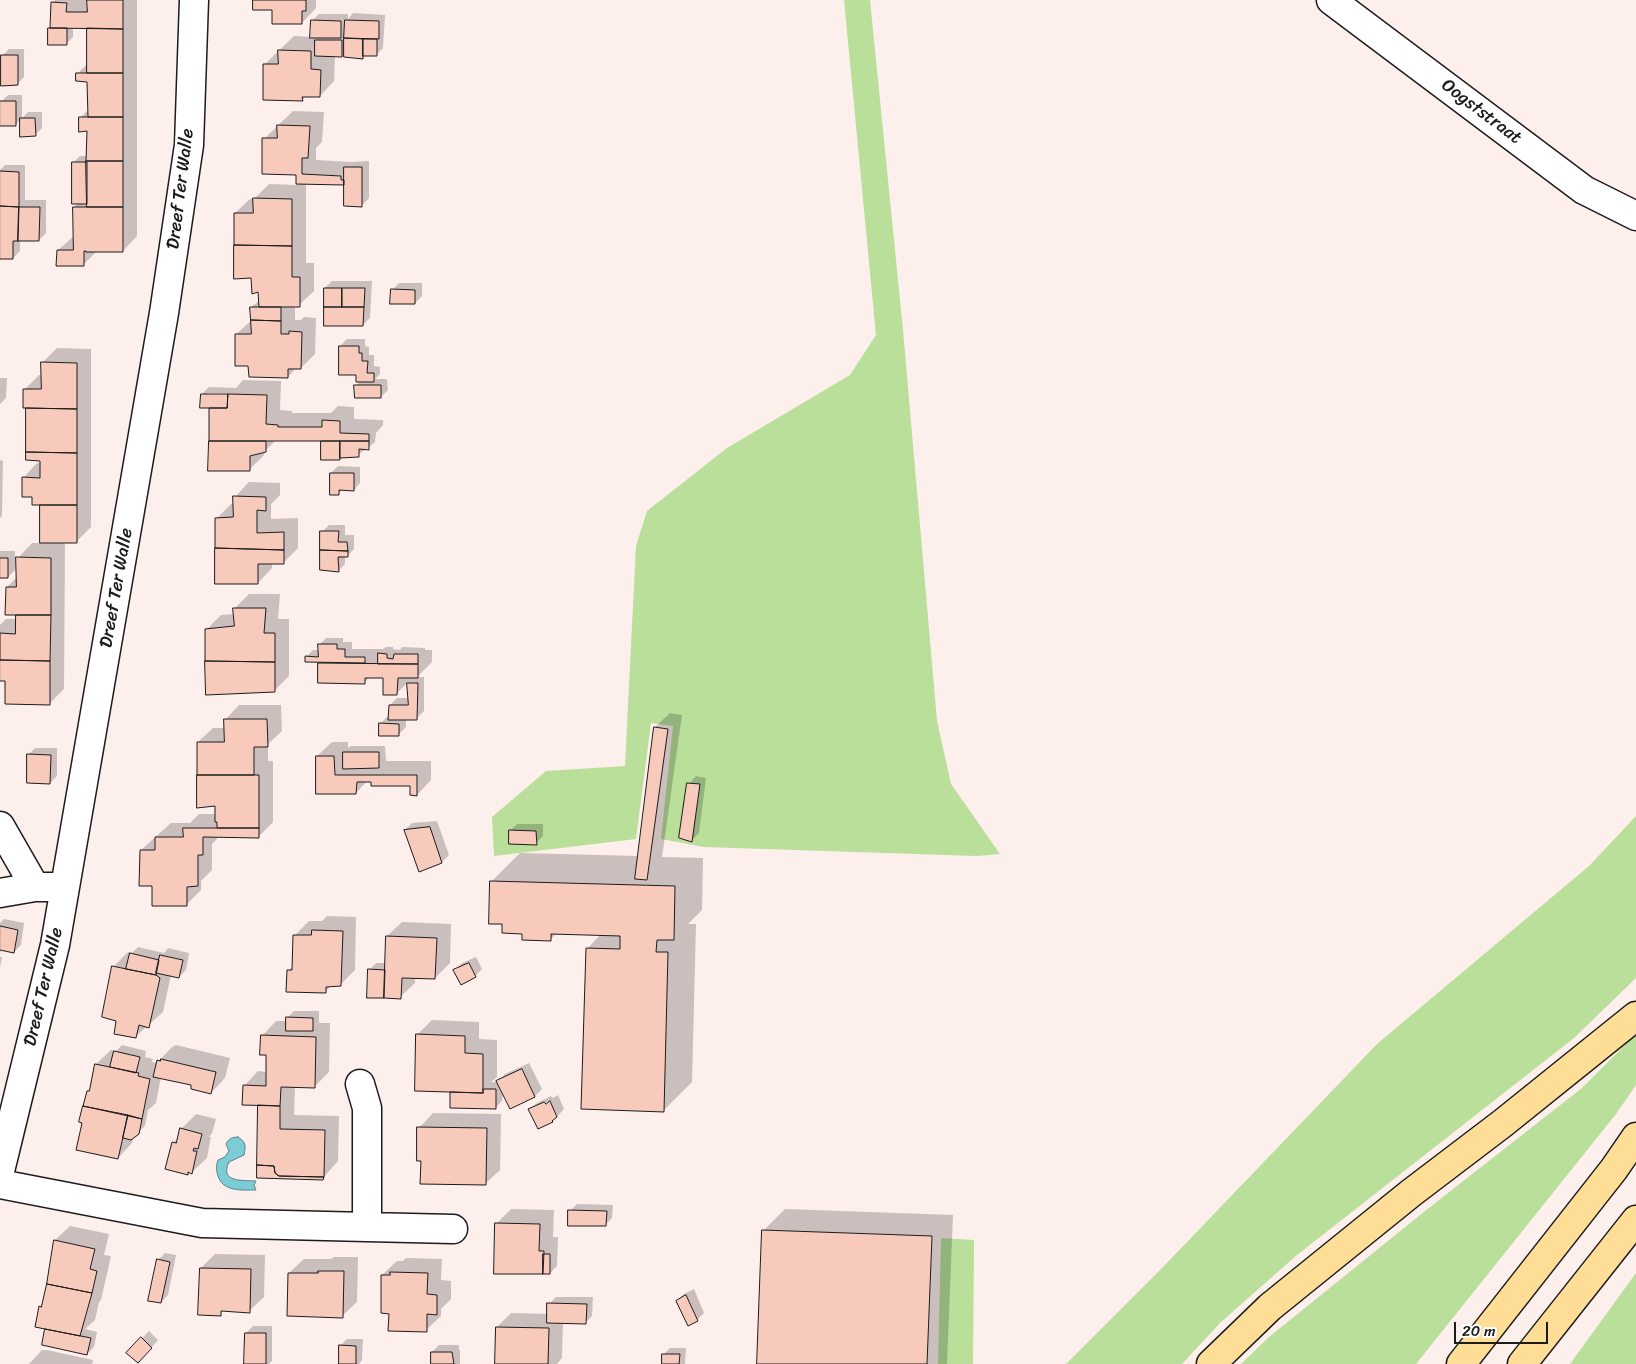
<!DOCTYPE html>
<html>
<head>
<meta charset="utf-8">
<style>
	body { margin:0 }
	#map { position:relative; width:1636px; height:1364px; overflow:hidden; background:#fdefeb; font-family:Sriracha,sans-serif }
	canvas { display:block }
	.scale { position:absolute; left:1454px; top:1322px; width:94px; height:22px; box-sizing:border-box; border:2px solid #1c1c1c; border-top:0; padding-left:6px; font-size:15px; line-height:18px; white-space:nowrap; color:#1c1c1c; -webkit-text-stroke:4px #fff; paint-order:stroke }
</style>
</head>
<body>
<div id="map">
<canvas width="1636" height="1364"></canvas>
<div class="scale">20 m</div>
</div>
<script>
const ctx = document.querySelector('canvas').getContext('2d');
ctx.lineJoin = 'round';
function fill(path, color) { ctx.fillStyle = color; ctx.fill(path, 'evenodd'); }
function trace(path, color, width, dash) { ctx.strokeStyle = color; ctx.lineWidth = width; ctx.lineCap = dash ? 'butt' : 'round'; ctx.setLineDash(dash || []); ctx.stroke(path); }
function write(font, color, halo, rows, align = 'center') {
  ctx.font = font + ' Sriracha,sans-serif'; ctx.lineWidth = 4.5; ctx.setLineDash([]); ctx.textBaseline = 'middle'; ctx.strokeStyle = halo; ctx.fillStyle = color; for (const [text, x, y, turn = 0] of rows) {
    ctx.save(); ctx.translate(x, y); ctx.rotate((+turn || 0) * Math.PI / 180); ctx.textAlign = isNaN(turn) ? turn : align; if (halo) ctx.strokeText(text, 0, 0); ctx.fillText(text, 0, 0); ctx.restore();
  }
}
fill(new Path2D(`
	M844,0H870L903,330L937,721L951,784L1000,854L977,856L704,847L661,839L673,726L651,723L636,839L494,856L492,817L546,771L625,766L636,546L647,511L727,448L850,375L876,335Z
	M1636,816V978L1574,1038L1297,1255L1221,1322L1182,1364H1066L1164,1266L1377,1044L1589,866Z
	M1636,1034V1085L1616,1114L1416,1364H1241L1269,1337L1425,1211L1582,1088Z
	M941,1238L974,1240L973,1364H938Z
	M1636,1273V1364H1570Z`), '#badf9a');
const water = new Path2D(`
	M238,1137C246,1142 246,1145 244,1155L229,1162C219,1183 243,1180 256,1181L254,1185L256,1190C242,1190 223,1192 218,1176C216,1170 216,1165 218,1160L225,1157L229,1151L226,1144C228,1139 232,1137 238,1137Z`);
fill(water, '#7cccd5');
trace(water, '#56868b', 1);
fill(new Path2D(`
	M55,0H137V236L123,251H97L83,265L58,250L74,236V207L78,203L73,163L80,156H88V130L81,117L89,109L88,80L78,73L88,63V27H73V37L66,44L49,29L52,26V3Z
	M255,0H316V8L302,23Z
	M353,13L385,15L383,48L376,55H365L362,57L346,52L342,56H335L334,81L320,96H306L302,100L265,64L294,36L312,37V21L319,14H348V19Z
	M9,49H24V77L17,84L2,56Z
	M8,95H22V118L28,112H42V128L35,135L21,119L16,124L1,102Z
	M293,111L324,112L322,142L316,148V160L351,162L369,161V198L362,205L345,182L306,183V263H314V291L299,305H295V320H301L304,317L316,318L315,354L301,368H296L288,377L249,365L236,334L252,320L251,307L260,300V291L252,276L235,213L250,199H254L269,184L297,185V174L264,139Z
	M5,165H25V200H46V233L39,240H20V251L13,258H0V170Z
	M332,281H372L370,318L363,325L325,288Z
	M399,283H422V296L415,303L392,290Z
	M347,339H365V346L369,347V355H374V366L380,367V374L375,379H387L388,390L381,397L356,386L360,381L340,346Z
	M57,348L91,349V527L76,542H65L64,689L49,704L6,680H0V625L6,619H17V614L7,587L17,577L18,558L32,543H42L41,504L23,478L37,463L42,464L27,407L24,390L39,375H42V363Z
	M0,378H7L6,398L0,404Z
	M243,380L281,381L280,410L292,411V413H331L338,406L354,407V419L383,420V425L376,433L375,442L358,455L325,440L277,439L264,452V455L249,470L202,394L209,387L236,388ZM207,393H229V396L207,395Z
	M0,460L3,461L2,516L0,518Z
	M338,466L360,467V483L354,490L343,489L338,494L331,473Z
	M249,482L280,483V495L271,504V519L298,518V548L284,562H272V568L258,583L216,519L231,504H235V497Z
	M329,525H345V535H354V549L347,556H345V564L338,571L322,532Z
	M0,551H15V570L8,577H0Z
	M249,594H280L278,619H289V676L274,691L206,630L221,615L235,614V608Z
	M326,638H343V642H352V649H383L386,647H393V649L400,650L402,647L425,648V650H432V662L417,677H424V711L417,718H406V727L399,734L380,724L387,717H390V705L397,698H409L408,682L397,693L384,676H371L364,683L319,663L321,661L306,657L313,650H319V645Z
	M239,705H281L282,731L268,744V761H273V822L258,837L217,836V839L212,844V870L201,881V890L186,905L153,885L141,850L171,823H190L199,814H216V805L198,742L213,728H225V720Z
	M670,713L682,715L662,857L703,858L702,910L688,924H696L692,1082L663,1111L587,949L601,934L557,933L551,939L524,933L503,923L492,881L520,853L639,856L655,727Z
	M332,742H348V748L351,746H385L386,761H431V780L417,795L411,785L372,781H367L356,793H317V756Z
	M35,748H57V776L50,783L28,755Z
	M696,776L706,778L699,833L692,840L689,784Z
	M437,821L449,855L442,862L419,870L405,830L412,823Z
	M517,824H543V836L536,843L510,831Z
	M327,916L356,917L355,970L340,985H332L325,992L288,971L294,965V936L309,921H322Z
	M4,919L24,923L21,945L14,952L1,949L0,953V923Z
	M402,922L451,924L450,963L435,978L415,977V983L400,997L369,970L376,963H387V936Z
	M138,947L164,953L168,948L189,953L186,970L179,977L171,975L163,1012L135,1037L118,1020L113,967L128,952L132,953Z
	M0,957H2L0,968Z
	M476,957L482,969L475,976L455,970L462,963Z
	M294,1011H319V1023H330L329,1072L314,1087L295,1086L294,1115L339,1116L338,1161L323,1178L258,1176L260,1104L244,1086L258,1071L267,1072L268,1054L262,1036L276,1021H287V1018Z
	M432,1020L479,1022V1039L497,1040V1077L491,1082H498L505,1074L529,1063L542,1089L535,1096L503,1091L502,1101L495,1108L451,1091L417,1035Z
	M122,1045L146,1051L145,1057L153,1059L152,1062L157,1063L172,1047L176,1045L230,1058L225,1078L211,1093L193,1084L161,1077L156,1103L148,1110L145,1126L134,1136L132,1143L118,1158L88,1091L91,1088L96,1064L111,1050L116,1051Z
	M558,1095L564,1109L553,1121L539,1128L530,1109L537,1103L551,1096L553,1098Z
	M433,1113L501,1114L500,1170L485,1184L419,1128Z
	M196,1114L216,1119L212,1133L209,1137H211L207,1158L192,1172H190L188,1174L173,1143L179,1136L181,1129Z
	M577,1204L613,1205L612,1218L605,1225L570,1211Z
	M511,1209L554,1210L553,1237H558L557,1266L550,1273L496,1224Z
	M785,1209L953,1215L947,1364H758L763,1231Z
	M70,1226L109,1234L104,1255L111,1256L101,1300L99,1302L95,1320L85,1329L97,1332L94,1347L87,1354L47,1328L40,1307L43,1304L55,1240Z
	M165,1253L176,1255L168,1295L161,1302L158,1260Z
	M215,1254L265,1255L264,1297L249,1311L224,1310L220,1314L201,1268Z
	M334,1257H358L357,1302L342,1316L289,1273L304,1259H331Z
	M406,1258L442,1259L441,1280L451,1281V1299L441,1309V1316L426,1330L390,1312L382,1275L397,1261H403Z
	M694,1289L704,1313L697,1320L677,1301L684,1294Z
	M556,1297H593L592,1316L585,1323L563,1322L562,1358L557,1364H496L497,1327L511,1313L548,1314L549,1304Z
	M253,1326H272V1361L269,1364H246V1333Z
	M149,1331L158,1340L145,1355L128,1353Z
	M347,1339H363L362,1360L359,1364H340V1346Z
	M439,1345H459V1350H460V1364H432V1352Z
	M670,1348H686L685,1364H663V1355Z
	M42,1350H47L93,1360L92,1364H29Z`), '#0003');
const building = new Path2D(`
	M87,0H123V29L50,28L51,2L67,3L66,12H87Z
	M253,0H306V11H302V24H272V10H253Z
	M311,20L341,21V38H310Z
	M345,20L379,21V39L344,38Z
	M48,28H67V45H48Z
	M87,28L123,29V73H87Z
	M344,38L363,39V59L344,57Z
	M363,39H377V56H363Z
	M315,40H342V57L315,56Z
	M278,50L311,51V69L321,70L320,97H302L303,101L263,100V64H278Z
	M1,55H18V85L1,86Z
	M76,73H123V117H88L87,82L76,81Z
	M0,101H16V126H0Z
	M79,117H123V161H86L87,131L79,132Z
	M20,118H35L36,136L20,137Z
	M277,125L310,126L308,158H302V174L341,176V180H344V185L296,184V175L262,174V138H277Z
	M86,161H123V207H87Z
	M72,162H87V204H72Z
	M344,167H362V207L344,206Z
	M0,171L19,172V207L0,206Z
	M253,198L292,199V246L234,245V213H253Z
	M0,206L19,207L18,241H13V259H0Z
	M19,207H40L39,241H18Z
	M73,207H123V252H86V251H84V266H56L57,250H73Z
	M234,245L292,246V277H300V307H259L258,292L252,294L251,278L234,279Z
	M324,288H342V307H324Z
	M342,288H365L364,307H342Z
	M391,289L415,290V304H390Z
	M250,307H281V321L251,320Z
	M324,307H364L363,326H324Z
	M251,320L281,321V334H289V331L302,332L301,369H288V378L249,377L248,366H235V334H251Z
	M339,346H359V353H362V361H368L367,373H374V382H356V375H339Z
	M41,362L77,363V409L23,408V389H41Z
	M354,385H381V398H355Z
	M201,394H228L227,408H200Z
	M228,394L267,395L266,424L278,425V427H322V420L340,421V433L369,434V441H209V408H227Z
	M26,408L77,409V453L26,452Z
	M209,441H266V452L250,456V471H208Z
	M321,441H340V460H321Z
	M340,441H369V450L359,449V457L340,458Z
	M26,452L77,453V505H32V497H22V477L40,478V461L26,460Z
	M330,473H354V491L339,490V495H330Z
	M233,496L266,497V511L257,510V533L284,532V550L215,548V518L233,517Z
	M40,505H77V543H40Z
	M320,531H339L338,542H347L348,551L320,550Z
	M215,548L284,550V564H258V584H215Z
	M320,550L348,551V557H338L339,572L320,570Z
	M16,557L51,558V615H5L6,587H16Z
	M0,558H8V578H0Z
	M233,608H266L264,633H275V662L205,661V629L234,626Z
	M16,615H51L50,661L0,660V633L15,634Z
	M318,644H337V649H345V657H365V663L305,662V656L318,657Z
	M378,653L387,654V658L393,659L394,654H418V664H378Z
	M0,660L50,661V705L5,704V681H0Z
	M205,661L275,662V692L206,695Z
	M318,663L418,664V678H398L397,695H383V678H365V684L318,683Z
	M407,683H418L417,720H388L389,705H408Z
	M224,719H267L268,747H254V775H197V742H224Z
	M379,723L399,724V736H379Z
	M654,727L668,729L647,880L635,879Z
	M343,752H379V768L343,769Z
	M27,754L51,755L50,784L27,783Z
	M316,756H334L335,775H417V796L410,795V786H371V782H357L356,794H316Z
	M197,775H259V828H217V822H215V806L197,808Z
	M687,783L700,784L692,842L679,838Z
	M430,827L442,863L419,872L404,830Z
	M183,828H259V838L203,837V855H198V886L187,887V906H152V886H139L140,850H155V837H183Z
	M509,830L536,831L537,845L509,844Z
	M490,881L675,886L674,940H657L656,952H668L664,1112L581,1109L586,948L620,949V936L551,934V941L522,940V934L502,933V924H489Z
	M0,926L18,930L14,953L0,950Z
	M312,930L343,931L341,986L326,987V993L286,992L287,970H292L293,935H311Z
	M386,936L437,938L435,979L402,978L401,999L384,998Z
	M130,953L159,960L156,975L126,969Z
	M160,955L183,960L179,978L156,973Z
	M469,963L476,977L461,985L453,970Z
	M112,966L156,975L160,978L149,1028L139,1025L136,1038L114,1034L116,1021L102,1017Z
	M368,969L385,970L384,998H367Z
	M286,1017L313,1018V1031H286Z
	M416,1034L465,1036V1053L483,1054V1093L415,1091Z
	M261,1035L316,1037L315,1088L281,1087L280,1106L242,1105L243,1085L266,1086V1055H260Z
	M114,1051L140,1057L136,1073L110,1067Z
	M161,1059L216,1072L211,1094L191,1089V1085L153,1077L157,1060L160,1061Z
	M95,1064L139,1073L138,1076L150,1079L142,1119L83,1106L87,1091H89Z
	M522,1069L535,1097L510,1109L496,1081Z
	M483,1089H496V1109L450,1108V1092L483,1093Z
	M550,1101L557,1117L552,1121L553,1122L538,1129L528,1109L544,1102L546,1104Z
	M258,1105L280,1106V1129L325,1130L324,1177L279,1176L275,1173L274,1166L257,1165Z
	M83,1106L128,1115L118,1159L76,1150L82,1123L79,1122Z
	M128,1115L142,1119L139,1134L131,1140L123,1138Z
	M417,1127L487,1128L486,1185L420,1184L421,1161H417Z
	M180,1128L202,1134L198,1149L194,1148L193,1151H197L192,1174L188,1172V1175L165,1169L172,1142L176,1143Z
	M257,1165L274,1166L275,1173L279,1176L324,1177L323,1180L257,1178Z
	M568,1210L607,1211L606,1226H568Z
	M495,1223L540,1224L539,1251H544L543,1274H494Z
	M762,1230L932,1236L927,1364H757Z
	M54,1240L95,1249L90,1269L97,1271L92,1293L47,1284Z
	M543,1254H550V1274H543Z
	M157,1259L170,1262L161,1303L148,1301Z
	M200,1268L251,1269L250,1313L221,1311V1316L198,1315Z
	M318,1271H344L343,1318L287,1316L288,1273H318Z
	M390,1272L428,1273L427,1294L437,1295V1315L427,1314V1332L388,1331L389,1314L381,1313V1275H390Z
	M47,1284L92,1293L80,1336L35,1327L39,1306L41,1307Z
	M686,1295L698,1321L688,1326L676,1301Z
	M547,1303L587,1304L586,1324L547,1323Z
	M496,1327L549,1328L548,1364H495Z
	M45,1329L91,1338L87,1355L42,1345Z
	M245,1333H266V1364H244Z
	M141,1337L152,1348L138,1363L126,1353Z
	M339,1345L356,1346V1364H339Z
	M431,1352H452L454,1364H431Z
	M662,1354H680L679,1364H662Z`);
fill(building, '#f8cabc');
trace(building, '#1c1c1c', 1);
const minor = new Path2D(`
	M1331,0L1584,190L1636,216
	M0,826L35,887
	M0,893L35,887H52
	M0,1171L55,945L164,313L189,145L194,0
	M0,1184L202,1223L367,1227V1108L360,1084
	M367,1227L453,1229`);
const motorway = new Path2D(`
	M1211,1364L1270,1307L1411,1193L1503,1123L1636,1016
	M1461,1364L1614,1169L1636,1137
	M1522,1364L1636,1220`);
trace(minor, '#1c1c1c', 31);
trace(motorway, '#1c1c1c', 31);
trace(minor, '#fff', 28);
trace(motorway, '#fedd96', 28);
write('18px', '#1c1c1c', '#fff', [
	["Oogststraat",1481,112,37],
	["Dreef Ter Walle",181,189,-83],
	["Dreef Ter Walle",117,588,-80],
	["Dreef Ter Walle",44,987,-77]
]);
</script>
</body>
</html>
